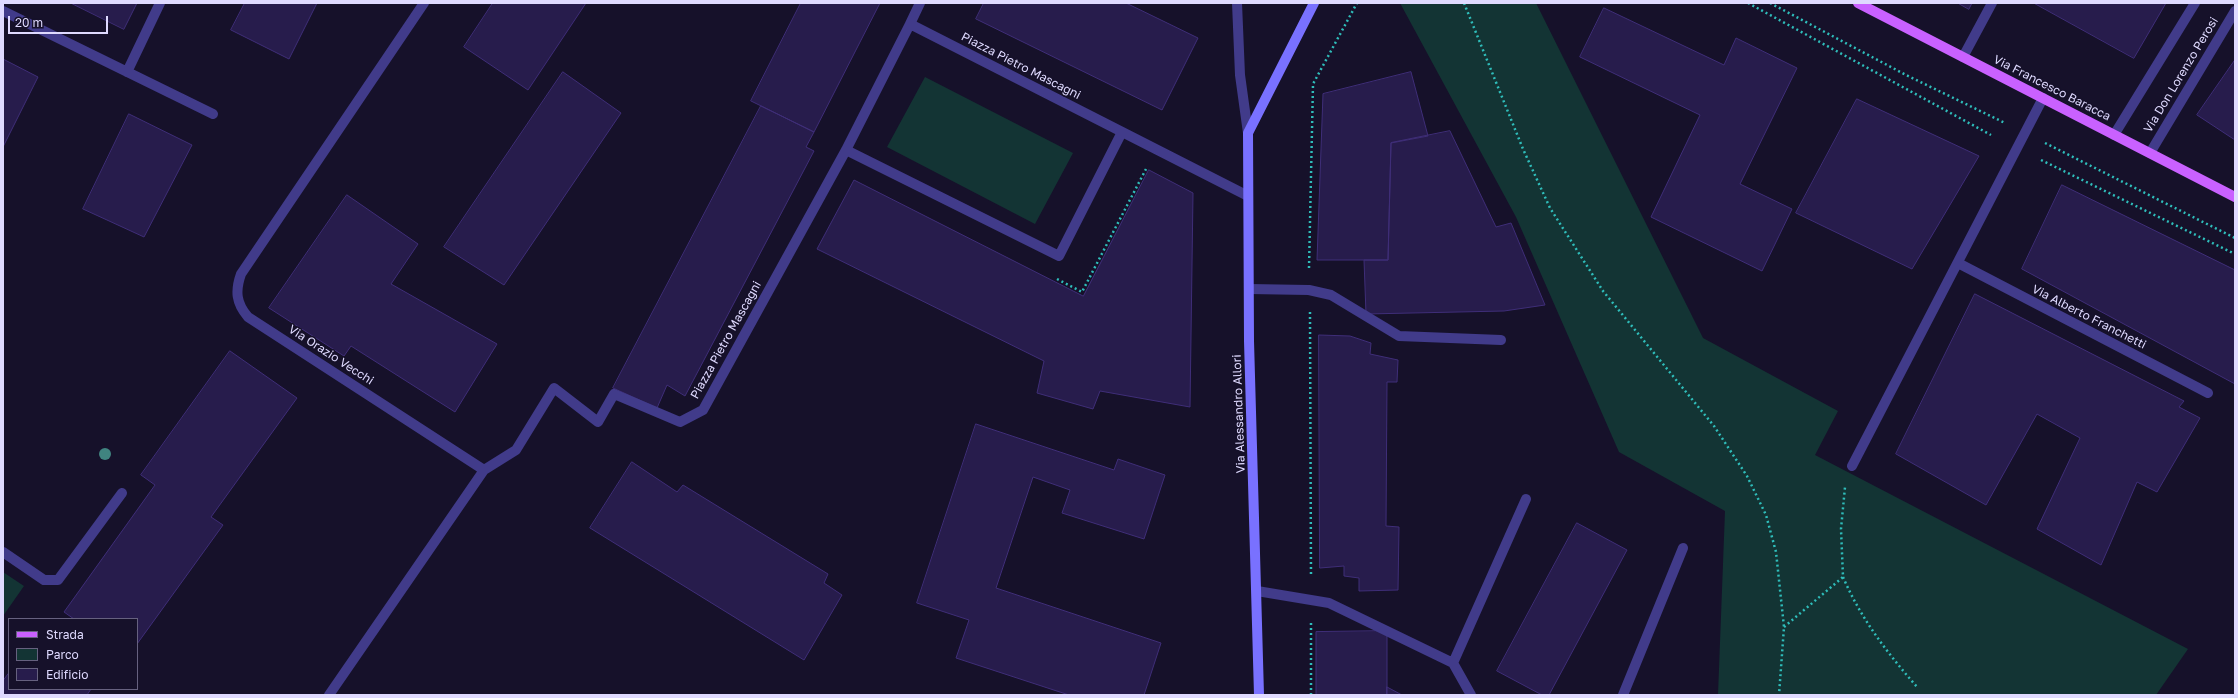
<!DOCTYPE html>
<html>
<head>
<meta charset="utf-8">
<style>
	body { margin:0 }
	#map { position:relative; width:2238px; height:698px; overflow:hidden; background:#16112a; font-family:"Golos Text",sans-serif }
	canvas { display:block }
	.frame { position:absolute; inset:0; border:4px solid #dfdaff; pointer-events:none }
	.legend { position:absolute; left:8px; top:618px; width:130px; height:72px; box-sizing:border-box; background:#16112a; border:1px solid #66617f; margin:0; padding:5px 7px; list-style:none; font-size:12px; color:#dfdaff }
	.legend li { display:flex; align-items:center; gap:8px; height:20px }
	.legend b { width:20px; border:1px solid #66617f }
	.scale { position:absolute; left:8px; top:16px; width:100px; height:18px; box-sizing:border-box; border:2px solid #dfdaff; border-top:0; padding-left:5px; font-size:12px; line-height:14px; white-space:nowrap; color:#dfdaff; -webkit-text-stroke:3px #16112a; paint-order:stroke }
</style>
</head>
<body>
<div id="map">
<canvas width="2238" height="698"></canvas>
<div class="frame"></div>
<ul class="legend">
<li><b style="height:5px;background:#c961ff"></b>Strada</li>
<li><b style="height:11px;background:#133434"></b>Parco</li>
<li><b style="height:11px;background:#271c4c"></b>Edificio</li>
</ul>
<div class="scale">20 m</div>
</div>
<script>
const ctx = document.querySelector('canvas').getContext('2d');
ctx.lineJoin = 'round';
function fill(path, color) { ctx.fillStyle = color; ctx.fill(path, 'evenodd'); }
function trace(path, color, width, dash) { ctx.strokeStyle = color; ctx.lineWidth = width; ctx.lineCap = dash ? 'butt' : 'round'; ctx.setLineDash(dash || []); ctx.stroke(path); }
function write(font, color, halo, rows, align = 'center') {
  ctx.font = font + ' "Golos Text",sans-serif'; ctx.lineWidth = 3; ctx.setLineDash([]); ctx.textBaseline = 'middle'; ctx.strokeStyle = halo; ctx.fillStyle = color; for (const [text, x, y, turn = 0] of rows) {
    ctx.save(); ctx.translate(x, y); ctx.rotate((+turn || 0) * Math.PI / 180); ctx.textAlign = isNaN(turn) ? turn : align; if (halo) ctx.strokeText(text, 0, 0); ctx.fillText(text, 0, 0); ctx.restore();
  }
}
fill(new Path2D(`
	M1400,3H1536L1703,338L1838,411L1815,455L2188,649L2156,695H1718L1725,511L1619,452L1516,217Z
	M925,77L1073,153L1035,224L887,147Z
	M3,572L24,586L3,616Z`), '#133434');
const building = new Path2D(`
	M71,3H137L124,29Z
	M245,3H317L289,59L231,30Z
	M493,3H586L528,90L464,47Z
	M801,3H880L814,132L751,101Z
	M984,3H1126L1198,38L1162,110L976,19Z
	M1958,3H1972L1969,9Z
	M2034,3H2166L2134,58Z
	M1604,8L1724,65L1736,38L1797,68L1740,184L1792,209L1762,271L1651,217L1700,115L1580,57Z
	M3,59L38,77L3,147Z
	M2235,60V140L2197,115Z
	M563,72L621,113L504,285L444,247Z
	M1411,72L1428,136L1391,143L1388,260H1317L1323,94Z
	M1857,99L1979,156L1912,269L1796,213Z
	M761,106L814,132L806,147L814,151L685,396L667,385L657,408L613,388Z
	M129,114L192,145L144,237L83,209Z
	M1450,131L1496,227L1511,223L1545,305L1504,311L1366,314L1364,260H1388L1391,143Z
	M1149,170L1193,193L1190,407L1100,391L1093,409L1037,393L1044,361L817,249L854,180L1083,296Z
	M2062,185L2235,270V384L2022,269Z
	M347,195L418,244L391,284L497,344L455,412L351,346L344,356L269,308Z
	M1975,294L2184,401L2179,407L2200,418L2157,492L2137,482L2101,565L2037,529L2080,438L2037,414L1986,505L1896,454Z
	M1319,335L1350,336L1371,343L1370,354L1398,360L1397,382H1387L1386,526L1399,527L1398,590L1359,591V578L1344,576V566L1320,568Z
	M230,351L297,398L211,517L223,525L137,644V619H74L64,612L155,485L141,475Z
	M976,424L1114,470L1118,459L1165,475L1144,539L1062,513L1070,490L1033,477L996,588L1161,643L1144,695H1069L956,658L969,620L917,603Z
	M632,462L677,492L683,485L828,574L824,583L842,595L804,660L590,528Z
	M1577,523L1627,550L1549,695H1542L1497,671Z
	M1387,631V695H1316V632Z
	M9,673V689H91L87,695H3V681Z
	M1387,687L1402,695H1387Z`);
fill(building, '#271c4c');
trace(building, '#3f2e78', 1);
trace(new Path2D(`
	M1464,3L1523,149L1550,208L1603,291L1714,426L1747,476L1766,515L1776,552L1784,627L1779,695
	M1748,3L1991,135
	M1770,3L1906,75L2005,123
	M2045,143L2235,238
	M2041,160L2235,254
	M1309,268L1313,84L1357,3
	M1057,279L1082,292L1146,169
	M1310,312L1311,577
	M1843,577C1861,619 1888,654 1918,688
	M1784,627L1843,577L1841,529L1845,487
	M1311,695V622`), '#2fbdba', 2.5, [2, 3]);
trace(new Path2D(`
	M1963,57L1992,3
	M1249,289L1309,290L1331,295L1399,336L1501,340
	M3,552L44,580H58L122,493
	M1257,591L1329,603L1453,663L1526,499
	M1453,663L1471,695
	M1623,695L1683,548`), '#413b8a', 10);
trace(new Path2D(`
	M920,3L910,24L1248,196
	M1237,3L1240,75L1248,133
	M3,11L213,114
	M127,72L160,3
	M2114,135L2195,3
	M846,150L1059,256L1122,132
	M2150,153L2235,11
	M1958,263L2208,393
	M1852,466L2043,98
	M484,470L516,450L554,388L598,422L614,394L680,422L703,410L846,150L910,24
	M329,695L484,470L248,317C236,303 235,291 241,274L424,3`), '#413b8a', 10);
trace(new Path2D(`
	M1259,695L1249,341L1248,133L1314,3`), '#7971ff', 10);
trace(new Path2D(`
	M1858,3L2235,197`), '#c961ff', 10);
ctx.fillStyle = '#408480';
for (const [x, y] of [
	[105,454]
]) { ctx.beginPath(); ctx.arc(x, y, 6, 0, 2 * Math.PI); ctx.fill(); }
write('12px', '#dfdaff', '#16112a', [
	["Piazza Pietro Mascagni",1021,66,27],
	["Via Don Lorenzo Perosi",2181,75,-59],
	["Via Francesco Baracca",2052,88,27],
	["Via Alberto Franchetti",2089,317,27],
	["Piazza Pietro Mascagni",726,340,-61],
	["Via Orazio Vecchi",331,355,33],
	["Via Alessandro Allori",1239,414,-92]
]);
</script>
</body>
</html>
